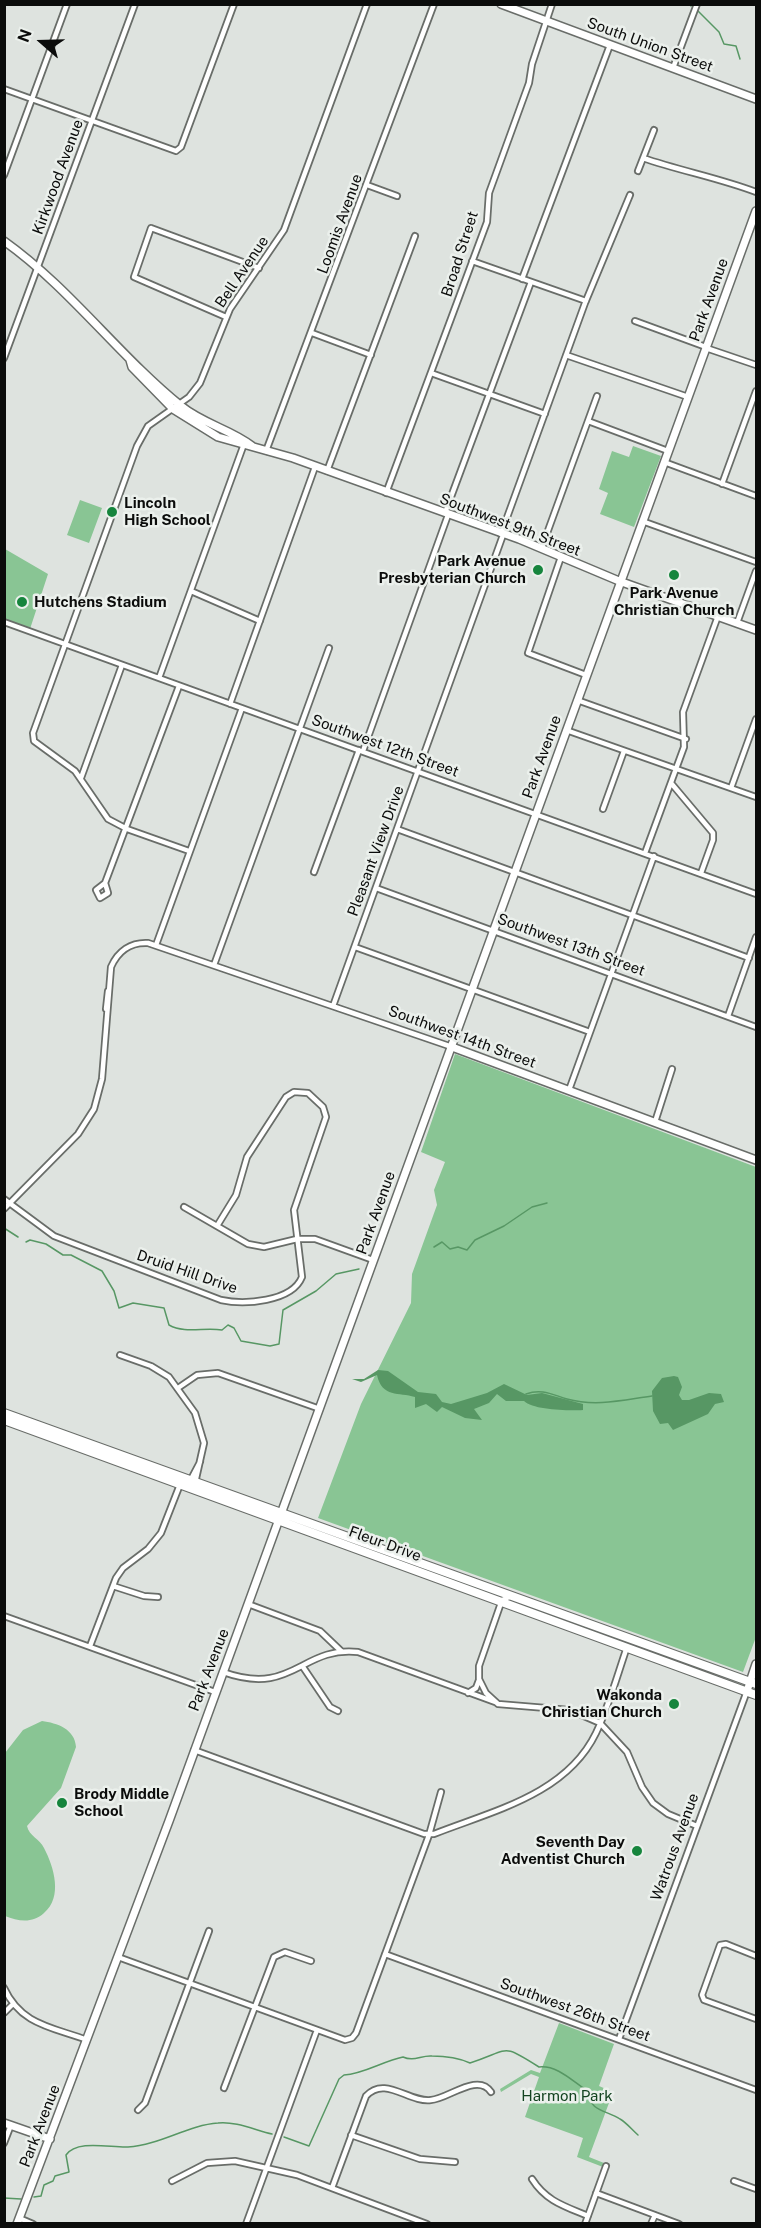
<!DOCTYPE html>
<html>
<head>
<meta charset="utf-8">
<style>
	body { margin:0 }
	#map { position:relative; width:761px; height:2228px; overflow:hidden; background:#dee3df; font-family:"Public Sans",sans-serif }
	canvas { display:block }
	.frame { position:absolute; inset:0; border:6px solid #0b0c0b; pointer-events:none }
	.north { position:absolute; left:12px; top:12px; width:60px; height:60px; -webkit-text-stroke:4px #ebf0ec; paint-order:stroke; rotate:290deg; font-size:16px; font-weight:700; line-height:24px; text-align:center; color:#0b0c0b }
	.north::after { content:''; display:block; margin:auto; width:21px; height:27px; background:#0b0c0b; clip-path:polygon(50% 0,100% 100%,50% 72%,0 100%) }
</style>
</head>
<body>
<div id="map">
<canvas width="761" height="2228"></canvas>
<div class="frame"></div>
<div class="north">N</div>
</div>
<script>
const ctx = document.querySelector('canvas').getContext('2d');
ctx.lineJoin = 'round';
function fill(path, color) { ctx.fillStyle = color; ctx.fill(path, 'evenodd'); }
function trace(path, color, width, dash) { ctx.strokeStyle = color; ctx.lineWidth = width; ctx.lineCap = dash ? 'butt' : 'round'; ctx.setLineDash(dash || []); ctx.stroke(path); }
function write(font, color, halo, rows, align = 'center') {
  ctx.font = font + ' "Public Sans",sans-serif'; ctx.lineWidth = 5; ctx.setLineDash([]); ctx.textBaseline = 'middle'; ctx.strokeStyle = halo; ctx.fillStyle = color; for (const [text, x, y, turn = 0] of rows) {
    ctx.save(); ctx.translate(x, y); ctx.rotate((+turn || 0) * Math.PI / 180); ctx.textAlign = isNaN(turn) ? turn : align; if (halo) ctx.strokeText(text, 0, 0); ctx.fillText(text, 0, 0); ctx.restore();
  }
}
fill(new Path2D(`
	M633,446L661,456L634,527L600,514L608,493L599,489L612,451L629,457Z
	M80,500L102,508L89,543L67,535Z
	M5,549L48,574L30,629L5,619Z
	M455,1054L756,1167V1637L743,1672L318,1518L361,1404L411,1303L412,1274L437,1205L434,1190L445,1162L421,1152Z
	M42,1721C57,1723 75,1729 76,1747L61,1788L27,1826C29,1836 40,1839 44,1848C54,1867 63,1897 44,1913C32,1924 18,1921 5,1916V1753L23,1730Z
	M559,2023L614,2044L599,2086L613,2092L589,2157L604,2163L603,2167L577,2157L583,2138L525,2117L539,2077L531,2074L501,2092L500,2089L531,2070L540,2073Z`), '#89c594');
fill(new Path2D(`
	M378,1370L388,1371L418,1392L436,1394L442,1402L451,1404L487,1393L504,1384L527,1395L542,1393L583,1404V1410C569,1411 533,1410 524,1401H506L497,1394L489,1403L474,1409L482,1420L465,1418L442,1407L437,1412L426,1404L415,1408V1397C399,1392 382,1398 377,1375L361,1382L352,1379H364Z
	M674,1376L678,1377L682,1387L679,1395L682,1400H689L709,1393L721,1394L724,1402L715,1404L708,1414L673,1430L668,1423L660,1424L653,1411L652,1391L662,1378Z`), '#579764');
trace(new Path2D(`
	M689,4L691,6
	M698,11L719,32L724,44L736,46L740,59
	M4,1228L18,1237
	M26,1242L30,1240L46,1244L63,1255H71L102,1271L114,1291L119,1308L133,1303L164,1308L169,1325C185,1334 204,1327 222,1330L228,1325L234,1328L241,1341L270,1346L279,1344L283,1310L316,1291L336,1274L359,1269
	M434,1247L442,1242L450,1249L458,1247L467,1250L475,1240L504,1226L532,1207L547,1203
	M526,1394C542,1388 553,1395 567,1399C596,1407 623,1400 652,1396
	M284,2137L309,2146L339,2079L344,2075C364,2074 383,2061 403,2057C414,2062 421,2055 432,2056C444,2056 459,2058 470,2063C511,2050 500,2042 539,2067C558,2065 573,2082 589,2092C589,2112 607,2110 620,2119C627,2123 632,2130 638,2135
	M34,2197L41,2196L44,2185L53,2181L55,2176L69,2172L66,2155C77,2139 111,2148 128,2147C160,2145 188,2125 218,2123C235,2121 255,2130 272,2134
	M4,2198L21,2199`), '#579764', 1.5);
const street = new Path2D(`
	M673,68L697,4
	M4,89L176,151L181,147L234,4
	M643,158C681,171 719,178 756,192
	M638,171L654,130
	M4,175L67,4
	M367,185L397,196
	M472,261L586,301
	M522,279L610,45
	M226,317L134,277L151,228L259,268
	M635,321L706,347
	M312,333L371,355
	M706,348L756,365
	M566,355L688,397
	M4,358L135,4
	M431,373L545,414
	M588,421L668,451
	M266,451L434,4
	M664,462L756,496
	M327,471L415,236
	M722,484L756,391
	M386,493L487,222L489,193L529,83L532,64L552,4
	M445,513L531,282
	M642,521L756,562
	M501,534L585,303L630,195
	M542,547L597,396
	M561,557L528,653L586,675
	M191,591L260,621
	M4,622L756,894
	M737,623L756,571
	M159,678L244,444
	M577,700L686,739
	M230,704L315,467
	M566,730L756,797
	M363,751L448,515
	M81,778L122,665
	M671,783L713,833V840L701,873
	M731,788L756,719
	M603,809L624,751
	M397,829L749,958
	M189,851L127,829L108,819L75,771L34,741L33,733L137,446L148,426L189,397L200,383L230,309L284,230L367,4
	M645,853L684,747L683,712L718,616
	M314,872L359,750
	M105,883L179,686
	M105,883L108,893L100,898L96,890Z
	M376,888L756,1027
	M156,945L242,708
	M355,947L590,1032
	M214,965L329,648
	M333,1006L503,535
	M106,1009L108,991
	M728,1016L756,937
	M569,1090L654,856
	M655,1122L672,1069
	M4,1199L54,1236L221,1300C244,1305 292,1302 302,1277L294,1210L326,1117L323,1107L308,1093L294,1092L286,1097L247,1157L236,1195L217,1226
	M184,1207L248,1244L264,1247L297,1239H315L373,1260
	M4,1209L78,1134L94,1109L102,1079L111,967C118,951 131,942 148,943L452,1047
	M120,1355L151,1366L169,1377L195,1413L204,1443L195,1483
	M178,1388L197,1375L218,1373L320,1409
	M190,1481L200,1462
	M113,1586L144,1596L158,1597
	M512,1596L502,1600L479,1666V1679L486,1693L498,1704L570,1710L600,1723L627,1752L642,1787L653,1803L668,1814L697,1826
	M248,1604L320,1631L341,1651
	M4,1616L215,1692
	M90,1646L116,1578L123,1568L148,1549L161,1533L181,1482
	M303,1667L330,1707L338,1711
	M223,1672C293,1697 301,1646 358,1652L495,1702
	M468,1693L476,1688L479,1680
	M194,1750L424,1834H434C492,1811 566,1795 596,1733C609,1706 617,1676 627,1647
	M385,1954L756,2090
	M756,1956L726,1944L720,1945L702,1995L704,2000L756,2019
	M118,1957L345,2040L352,2038L356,2033L429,1835L441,1792
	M4,1988C21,2025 52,2027 87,2040
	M4,2013L12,2005
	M619,2039L747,1691
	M224,2088L274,1957L285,1952L311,1961
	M138,2110L145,2103L209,1931
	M351,2135L420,2159L455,2162
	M4,2143L11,2125
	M532,2179C546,2201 564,2206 588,2216
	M172,2181L207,2163L235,2161L297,2175L427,2224
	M734,2181L756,2189
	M332,2188L366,2096C385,2075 409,2103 431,2100C448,2099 478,2072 491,2092
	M596,2193L679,2224
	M19,2218L33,2224
	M246,2224L317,2030
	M585,2224L606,2166
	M651,2224L655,2215`);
const secondary = new Path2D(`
	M501,4L756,99
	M4,241C70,288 118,355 181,406C203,424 230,429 252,446
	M130,360L132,367L173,409L218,437L293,458L519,539L619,581L756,630
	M452,1047L756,1160
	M747,1691L756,1664
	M4,2123L50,2139
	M17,2224L169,1821L756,211`);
const primary = new Path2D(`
	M4,1413L756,1684
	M4,1420L756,1695`);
trace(street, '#696d69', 8);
trace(secondary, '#696d69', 10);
trace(primary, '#696d69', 10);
trace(street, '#fff', 4.5);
trace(secondary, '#fff', 7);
trace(primary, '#fff', 8);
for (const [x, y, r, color] of [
	[112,512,6,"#16853d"],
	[538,570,6,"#16853d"],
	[674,575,6,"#16853d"],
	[22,602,6,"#16853d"],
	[674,1704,6,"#16853d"],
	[62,1803,6,"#16853d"],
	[637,1851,6,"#16853d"]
]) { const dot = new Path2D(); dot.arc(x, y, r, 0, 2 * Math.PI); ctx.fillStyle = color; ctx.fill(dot); trace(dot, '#ebf0ec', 2); }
write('15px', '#0b0c0b', '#ebf0ec', [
	["South Union Street",650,45,20],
	["Kirkwood Avenue",58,177,-70],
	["Loomis Avenue",340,224,-70],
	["Broad Street",460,254,-72],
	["Bell Avenue",242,272,-56],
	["Park Avenue",709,300,-70],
	["Southwest 9th Street",510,525,21],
	["Southwest 12th Street",385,746,20],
	["Park Avenue",542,757,-70],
	["Pleasant View Drive",376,851,-70],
	["Southwest 13th Street",571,945,20],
	["Southwest 14th Street",462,1037,20],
	["Park Avenue",376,1213,-70],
	["Druid Hill Drive",187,1272,19],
	["Fleur Drive",385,1544,20],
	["Park Avenue",209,1670,-69],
	["Watrous Avenue",675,1847,-70],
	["Southwest 26th Street",575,2010,20],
	["Park Avenue",40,2126,-69]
]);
write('bold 15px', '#0b0c0b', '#ebf0ec', [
	["Lincoln",124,503],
	["High School",124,520],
	["Park Avenue",526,561,"right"],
	["Presbyterian Church",526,578,"right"],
	["Park Avenue",674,593,"center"],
	["Christian Church",674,610,"center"],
	["Hutchens Stadium",34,602],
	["Wakonda",662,1695,"right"],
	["Christian Church",662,1712,"right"],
	["Brody Middle",74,1794],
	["School",74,1811],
	["Seventh Day",625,1842,"right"],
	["Adventist Church",625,1859,"right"]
], 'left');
write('15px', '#134320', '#ebf0ec', [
	["Harmon Park",567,2096]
]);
</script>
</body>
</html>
